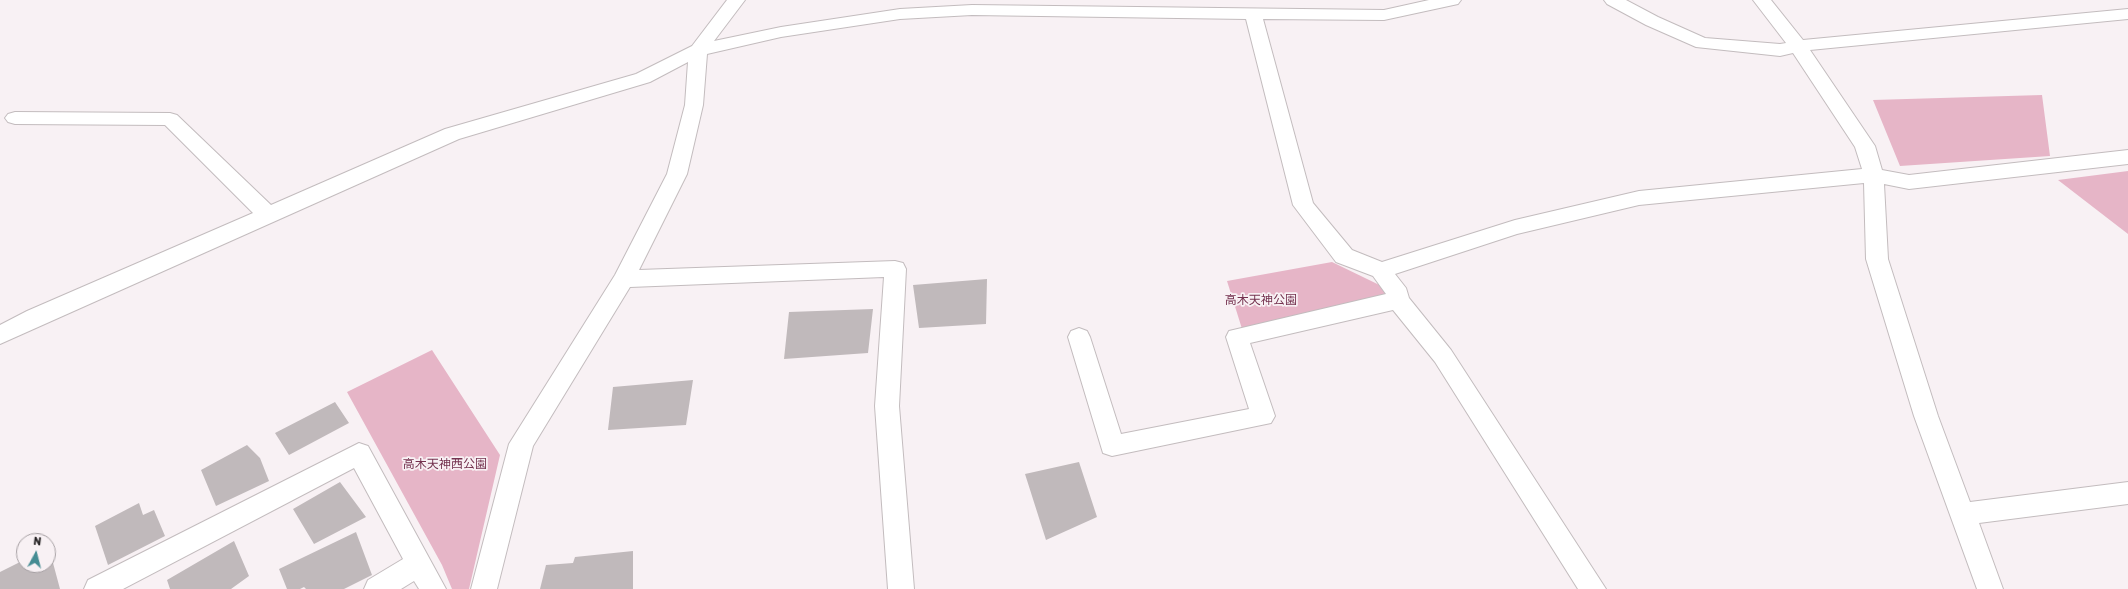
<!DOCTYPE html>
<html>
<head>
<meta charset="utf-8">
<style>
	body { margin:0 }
	#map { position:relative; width:2128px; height:589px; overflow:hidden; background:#f8f1f4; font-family:Rubik,sans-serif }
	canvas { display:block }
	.north { position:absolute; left:16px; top:533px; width:40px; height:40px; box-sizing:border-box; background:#f8f1f4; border:1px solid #a59fa2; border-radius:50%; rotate:7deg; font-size:11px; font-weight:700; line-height:16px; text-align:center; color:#282526 }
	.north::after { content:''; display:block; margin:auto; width:14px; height:18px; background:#458c93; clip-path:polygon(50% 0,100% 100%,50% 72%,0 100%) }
</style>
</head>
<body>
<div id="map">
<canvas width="2128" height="589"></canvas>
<div class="north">N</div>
</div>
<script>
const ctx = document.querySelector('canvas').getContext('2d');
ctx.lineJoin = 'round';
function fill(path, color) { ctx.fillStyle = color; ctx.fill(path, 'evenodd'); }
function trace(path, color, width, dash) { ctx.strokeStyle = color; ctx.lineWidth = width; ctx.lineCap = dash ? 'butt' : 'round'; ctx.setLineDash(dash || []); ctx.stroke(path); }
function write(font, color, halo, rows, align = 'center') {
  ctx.font = font + ' Rubik,"Noto Sans JP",sans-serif'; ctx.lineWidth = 3.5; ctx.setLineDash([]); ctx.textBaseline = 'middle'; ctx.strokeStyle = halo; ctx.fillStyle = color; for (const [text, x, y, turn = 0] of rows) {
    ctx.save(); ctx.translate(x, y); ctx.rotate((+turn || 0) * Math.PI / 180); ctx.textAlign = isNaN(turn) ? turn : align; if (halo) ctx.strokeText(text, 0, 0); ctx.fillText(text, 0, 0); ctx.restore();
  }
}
fill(new Path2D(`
	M2042,95L2050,156L1900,166L1873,100Z
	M2128,171V234L2058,180Z
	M1332,262L1398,294L1243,332L1227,281Z
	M432,350L500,455L469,589H452L442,565L347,392Z`), '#e6b5c7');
fill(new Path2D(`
	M987,279L986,324L919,328L913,285Z
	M873,309L868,353L784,359L789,312Z
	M693,380L686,425L608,430L613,387Z
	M335,402L349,423L289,455L275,433Z
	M247,445L260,458L269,481L216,506L201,470Z
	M1079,462L1097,517L1046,540L1025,474Z
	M340,482L366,517L314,544L293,509Z
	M139,503L143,515L154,510L165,536L108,565L95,526Z
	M356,532L372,575L344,589H306L304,587L300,589H287L279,569Z
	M234,541L249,576L231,589H170L167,580Z
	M48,548H49L60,589H0V572L24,560V565H48Z
	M633,551V589H540L546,565L573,563L575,557Z`), '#c0b9bb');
const minor = new Path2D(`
	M727,0H745L714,41L781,27L900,9L972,5L1384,10L1429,0H1461L1458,4L1384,20L1263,19L1313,203L1352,250L1382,262L1515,220L1639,191L1862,169L1855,147L1793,53L1780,56L1696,47L1646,25L1607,4L1604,0H1626L1658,17L1705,38L1780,44L1786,43L1753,0H1771L1803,40L2128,9V19L1810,50L1875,146L1882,170L1909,175L2128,150V164L1909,189L1884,184L1888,259L1938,416L1970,502L2128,482V504L1979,523L2003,589H1977L1914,416L1866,259L1864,183L1639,205L1517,234L1395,274L1406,288L1409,298L1451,350L1606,589H1578L1435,362L1393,310L1250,343L1275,416L1271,423L1112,456L1103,453L1068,337L1071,331L1079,328L1087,331L1090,337L1121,434L1249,409L1226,337L1229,331L1386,294L1373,276L1336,262L1293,205L1246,19L972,15L900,19L781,37L707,54L703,105L687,174L639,270L895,261L903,263L906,269L899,406L914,589H888L875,406L884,277L630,287L533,446L497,589H471L509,444L615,275L667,174L685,105L688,62L650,82L459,139L0,344V325L27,311L253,213L165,125L15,124L8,122L5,118L8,114L15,112L170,113L177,115L271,205L445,129L636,74L692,46Z
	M359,443L368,446L446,589H419L414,581L401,589H364L368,580L403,559L354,468L123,589H84L88,580Z`);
trace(minor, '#c3bcbe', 2);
fill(minor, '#fff');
write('12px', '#74324f', '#f8f1f4', [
	["高木天神公園",1261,301],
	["高木天神西公園",445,465]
]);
</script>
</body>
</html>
